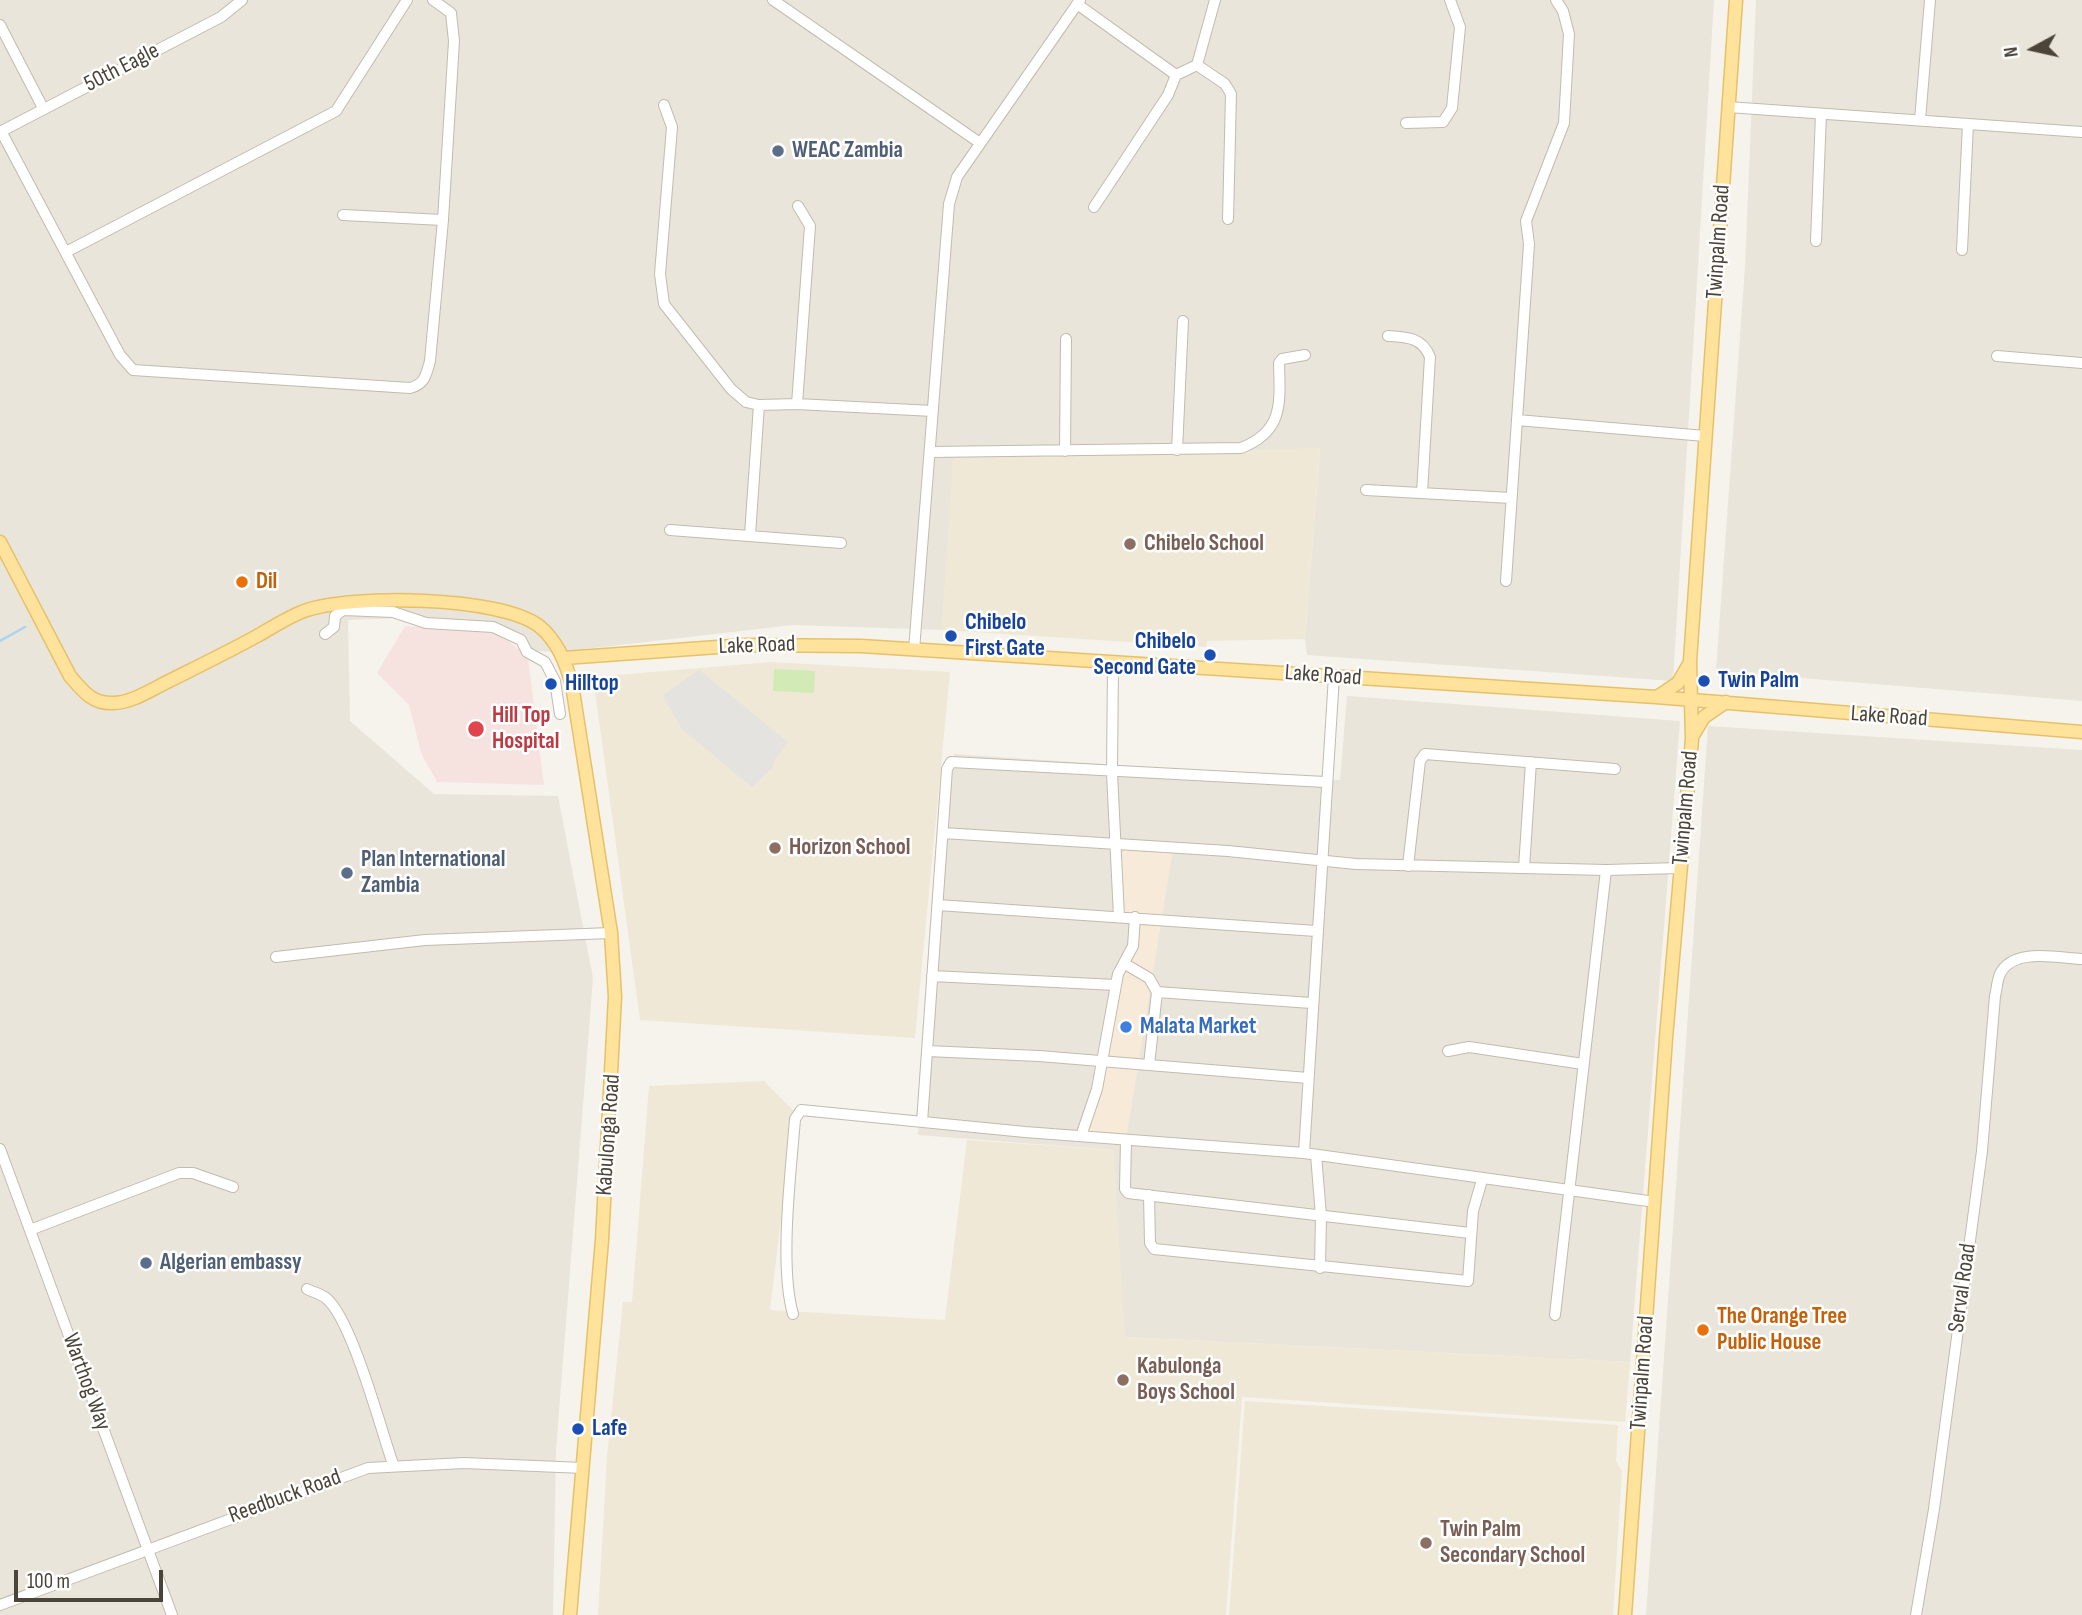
<!DOCTYPE html>
<html>
<head>
<meta charset="utf-8">
<style>
	body { margin:0 }
	#map { position:relative; width:2082px; height:1615px; overflow:hidden; background:#f6f3ec; font-family:"Sofia Sans Condensed",sans-serif }
	canvas { display:block }
	.north { position:absolute; left:1998px; top:14px; width:70px; height:70px; -webkit-text-stroke:5px #fff; paint-order:stroke; rotate:262deg; font-size:19px; font-weight:700; line-height:28px; text-align:center; color:#4b4439 }
	.north::after { content:''; display:block; margin:auto; width:24px; height:32px; background:#4b4439; clip-path:polygon(50% 0,100% 100%,50% 72%,0 100%) }
	.scale { position:absolute; left:14px; top:1570px; width:149px; height:32px; box-sizing:border-box; border:4px solid #4b4439; border-top:0; padding-left:9px; font-size:21px; line-height:24px; white-space:nowrap; color:#4b4439; -webkit-text-stroke:5px #fff; paint-order:stroke }
</style>
</head>
<body>
<div id="map">
<canvas width="2082" height="1615"></canvas>
<div class="north">N</div>
<div class="scale">100 m</div>
</div>
<script>
const ctx = document.querySelector('canvas').getContext('2d');
ctx.lineJoin = 'round';
function fill(path, color) { ctx.fillStyle = color; ctx.fill(path, 'evenodd'); }
function trace(path, color, width, dash) { ctx.strokeStyle = color; ctx.lineWidth = width; ctx.lineCap = dash ? 'butt' : 'round'; ctx.setLineDash(dash || []); ctx.stroke(path); }
function write(font, color, halo, rows, align = 'center') {
  ctx.font = font + ' "Sofia Sans Condensed",sans-serif'; ctx.lineWidth = 5; ctx.setLineDash([]); ctx.textBaseline = 'middle'; ctx.strokeStyle = halo; ctx.fillStyle = color; for (const [text, x, y, turn = 0] of rows) {
    ctx.save(); ctx.translate(x, y); ctx.rotate((+turn || 0) * Math.PI / 180); ctx.textAlign = isNaN(turn) ? turn : align; if (halo) ctx.strokeText(text, 0, 0); ctx.fillText(text, 0, 0); ctx.restore();
  }
}
fill(new Path2D(`
	M0,0H1714L1673,681L1307,655L1305,639L1320,449L954,458L942,630L793,625L559,652L536,651L503,628L399,618L348,620L350,721L434,794L558,796L593,978L556,1450L553,1615H0Z
	M1756,0H2082V701L1716,671L1745,266Z
	M1347,696L1680,721L1630,1362L1124,1337L1113,1150L918,1135L954,754L1340,780Z
	M1708,726L2082,750V1615H1646Z`), '#eae5da');
fill(new Path2D(`
	M1116,845L1173,849L1126,1140L1081,1136L1135,918L1119,917Z`), '#f7ead8');
fill(new Path2D(`
	M1320,448L1305,639L1207,641L1206,647L942,630L953,458Z
	M771,662L950,672L915,1038L640,1020L593,677Z
	M764,1081L794,1111L770,1310L945,1320L967,1140L1113,1150L1125,1337L1630,1362L1625,1422L1242,1397L1226,1615H598L607,1457L623,1302H632L649,1086Z
	M1245,1401L1618,1425L1616,1461L1622,1471L1613,1615H1229Z`), '#efe8d6');
fill(new Path2D(`
	M405,626L498,633L528,657L544,785L437,782L421,753L409,705L377,673Z`), '#f6e3e0');
fill(new Path2D(`
	M774,669L815,671L814,693L773,691Z`), '#d2eab5');
fill(new Path2D(`
	M699,670L788,742L775,759L772,768L752,787L681,728L663,695Z`), '#e5e3e0');
trace(new Path2D(`
	M0,641L25,627`), '#a9d4f2', 2.5);
const minor = new Path2D(`
	M773,0L980,143
	M1077,4L1176,75L1197,65L1215,0
	M0,25L43,108
	M1197,65L1225,84L1231,94L1228,219
	M664,105L672,127L660,274L664,304L731,389L746,402L759,405L797,404L933,411
	M1728,107L2082,132
	M1920,120L1930,0
	M1406,123L1443,122L1452,108L1460,27L1450,0
	M1,131L120,355L133,370L410,388C425,384 426,375 430,361L443,220L454,41L451,13L433,0
	M0,132L221,17L242,0
	M1094,207L1168,95L1176,75
	M343,215L443,220
	M1816,241L1821,114
	M1962,250L1968,124
	M66,252L336,111L407,0
	M1388,336C1406,337 1422,337 1430,357L1422,493
	M1997,356L2082,363
	M797,404L810,226L798,206
	M1517,420L1705,436
	M1177,450L1183,321
	M1065,451L1066,339
	M930,452L1241,448C1284,431 1280,403 1279,363L1282,359L1305,355
	M1366,490L1511,498
	M670,530L841,543
	M750,535L759,405
	M1506,581L1529,244L1526,221L1564,123L1569,34L1563,11L1556,0
	M325,634L334,627L335,616L343,610L393,612L426,623L493,627L521,640L527,652L545,662L555,681L560,714
	M914,650L949,204L957,177L1080,0
	M1113,663L1112,773L1119,917
	M943,833L1228,851L1356,864L1606,870L1680,868
	M1408,866L1420,761L1425,754L1615,769
	M1524,868L1531,762
	M938,905L1316,931
	M276,957L425,940L611,933
	M1125,964L1149,978L1157,992L1149,1065
	M932,976L1116,985
	M1157,992L1311,1003
	M927,1051L1039,1056L1308,1078
	M1448,1051L1469,1047L1583,1064
	M922,1122L947,769L951,762L1325,782
	M1081,1136L1097,1089L1118,974L1133,946L1135,917
	M1126,1140L1125,1189L1128,1193L1470,1233
	M0,1149L172,1615
	M1304,1153L1334,676
	M1316,1155L1321,1216L1320,1268
	M1149,1195L1150,1243L1154,1249L1468,1281L1473,1211L1482,1180
	M30,1230L179,1173H193L233,1187
	M307,1289C313,1292 321,1294 326,1298C352,1319 381,1430 393,1464
	M793,1314C779,1266 791,1171 795,1119L801,1110L1025,1132L1304,1153L1655,1202
	M1555,1315L1606,870
	M0,1605L368,1468L464,1463L583,1468
	M1916,1615L1934,1509L1982,1151L1995,996C1997,989 1997,980 2000,974C2013,947 2058,958 2082,959`);
const major = new Path2D(`
	M0,542L70,676C82,690 92,704 113,703C131,703 151,690 167,682C197,667 228,652 257,636C273,627 288,617 304,611C350,594 500,596 539,626C559,642 568,667 573,691L611,933L615,997L602,1240L570,1615
	M564,658L746,645L861,646L1656,697L2082,732
	M1657,697L1678,683L1689,664
	M1693,735L1704,717L1726,702
	M1625,1615L1666,1038L1692,739L1690,661L1736,0`);
trace(minor, '#c2bbae', 12);
trace(major, '#e6c16a', 15);
trace(minor, '#fff', 10);
trace(major, '#ffe39c', 12);
for (const [x, y, r, color] of [
	[778,151,7,"#5c6f8a"],
	[1130,544,7,"#8d6e63"],
	[242,582,7,"#e8710a"],
	[951,636,7,"#1a4fb4"],
	[1210,655,7,"#1a4fb4"],
	[1704,681,7,"#1a4fb4"],
	[551,684,7,"#1a4fb4"],
	[476,729,9,"#e0444e"],
	[775,848,7,"#8d6e63"],
	[347,873,7,"#5c6f8a"],
	[1126,1027,7,"#3f7fe0"],
	[146,1263,7,"#5c6f8a"],
	[1703,1330,7,"#e8710a"],
	[1123,1380,7,"#8d6e63"],
	[578,1429,7,"#1a4fb4"],
	[1426,1543,7,"#8d6e63"]
]) { const dot = new Path2D(); dot.arc(x, y, r, 0, 2 * Math.PI); ctx.fillStyle = color; ctx.fill(dot); trace(dot, '#fff', 2.5); }
write('23px', '#4b4439', '#fff', [
	["50th Eagle",122,68,-27],
	["Twinpalm Road",1719,242,-86],
	["Lake Road",757,646,-2],
	["Lake Road",1323,676,4],
	["Lake Road",1889,717,4],
	["Twinpalm Road",1686,808,-85],
	["Kabulonga Road",609,1135,-86],
	["Serval Road",1963,1288,-82],
	["Twinpalm Road",1643,1373,-86],
	["Warthog Way",86,1382,70],
	["Reedbuck Road",285,1497,-20]
]);
write('bold 23px', '#4e5e75', '#fff', [
	["WEAC Zambia",792,151],
	["Plan International",361,860],
	["Zambia",361,886],
	["Algerian embassy",160,1263]
], 'left');
write('bold 23px', '#785e54', '#fff', [
	["Chibelo School",1144,544],
	["Horizon School",789,848],
	["Kabulonga",1137,1367],
	["Boys School",1137,1393],
	["Twin Palm",1440,1530],
	["Secondary School",1440,1556]
], 'left');
write('bold 23px', '#c56008', '#fff', [
	["Dil",256,582],
	["The Orange Tree",1717,1317],
	["Public House",1717,1343]
], 'left');
write('bold 23px', '#164399', '#fff', [
	["Chibelo",965,623],
	["First Gate",965,649],
	["Chibelo",1196,642,"right"],
	["Second Gate",1196,668,"right"],
	["Twin Palm",1718,681],
	["Hilltop",565,684],
	["Lafe",592,1429]
], 'left');
write('bold 23px', '#be3a42', '#fff', [
	["Hill Top",492,716],
	["Hospital",492,742]
], 'left');
write('bold 23px', '#366cbe', '#fff', [
	["Malata Market",1140,1027]
], 'left');
</script>
</body>
</html>
